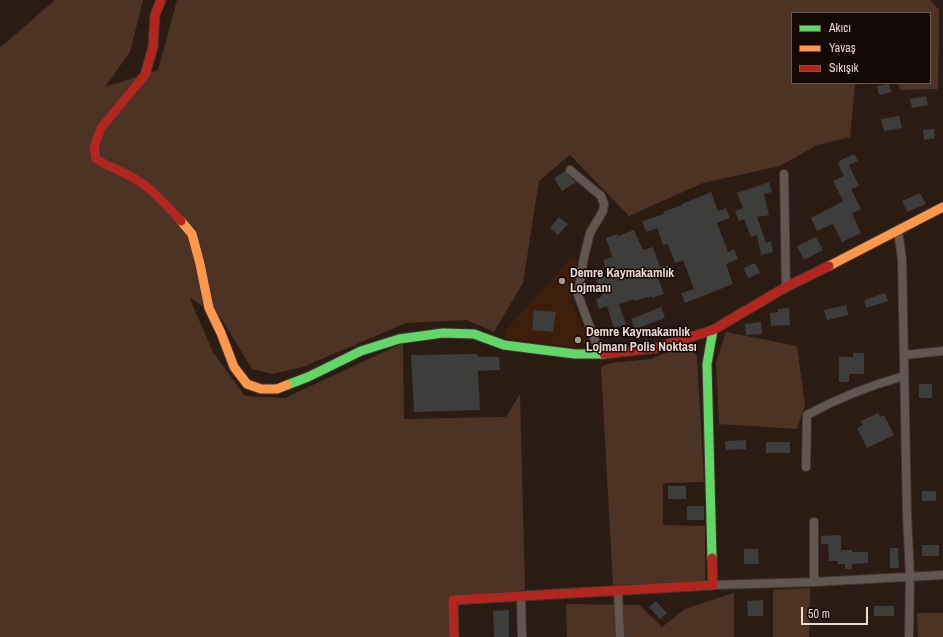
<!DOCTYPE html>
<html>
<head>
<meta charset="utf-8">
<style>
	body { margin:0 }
	#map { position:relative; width:943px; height:637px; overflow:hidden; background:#2a1c13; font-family:"Archivo Narrow",sans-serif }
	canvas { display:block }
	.legend { position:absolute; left:791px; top:12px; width:140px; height:72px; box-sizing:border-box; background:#140803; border:1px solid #6a5c55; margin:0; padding:5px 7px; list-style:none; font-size:12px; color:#ecd9cf }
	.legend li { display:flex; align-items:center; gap:8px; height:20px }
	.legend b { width:20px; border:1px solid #6a5c55 }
	.scale { position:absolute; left:801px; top:607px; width:67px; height:18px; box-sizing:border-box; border:2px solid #ecd9cf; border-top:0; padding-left:5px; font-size:12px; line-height:14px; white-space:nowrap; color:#ecd9cf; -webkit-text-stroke:3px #140803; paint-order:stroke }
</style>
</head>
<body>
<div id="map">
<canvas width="943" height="637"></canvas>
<ul class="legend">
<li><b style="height:5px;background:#63d668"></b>Akıcı</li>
<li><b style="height:5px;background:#ff974d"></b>Yavaş</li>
<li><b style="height:5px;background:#b3261e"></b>Sıkışık</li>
</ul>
<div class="scale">50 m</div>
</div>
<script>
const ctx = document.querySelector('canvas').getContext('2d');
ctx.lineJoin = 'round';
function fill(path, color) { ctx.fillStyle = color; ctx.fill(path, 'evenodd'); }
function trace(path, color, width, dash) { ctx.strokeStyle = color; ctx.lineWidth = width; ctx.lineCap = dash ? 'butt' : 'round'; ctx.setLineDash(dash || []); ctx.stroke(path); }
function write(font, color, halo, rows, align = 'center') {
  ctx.font = font + ' "Archivo Narrow",sans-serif'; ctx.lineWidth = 3; ctx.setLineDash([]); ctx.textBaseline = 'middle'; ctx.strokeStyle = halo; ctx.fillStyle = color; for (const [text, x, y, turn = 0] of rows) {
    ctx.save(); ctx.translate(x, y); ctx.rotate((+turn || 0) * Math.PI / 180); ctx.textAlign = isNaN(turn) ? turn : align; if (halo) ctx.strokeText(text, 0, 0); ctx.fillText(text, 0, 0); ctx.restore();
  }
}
fill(new Path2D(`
	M571,258L578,259L571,303L590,340L576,348L505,338L506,330Z`), '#3c1e0a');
fill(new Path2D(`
	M55,0H143L130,52L105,87L158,70L177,0H930L939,10L938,89L901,90L897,83H930V13H792V83H860L855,85L850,137L817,145L780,166L703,183L629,216L570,155L539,181L523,283L494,332L467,320L406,323L303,367L272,374L252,369L221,318L189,297L213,352L245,396L285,398L403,343L404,419L506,417L520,394L525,589L458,606L453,637H0V47L2,46Z
	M726,332L797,346L805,405L797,429L719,424L716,362Z
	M672,350H691L697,356L704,482L663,483V525L705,526V581L613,585L601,367L611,363L651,359Z
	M810,588L809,637H771H773V590Z
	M734,593V637H567L566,604L639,605L662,627L685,609Z
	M917,613H943V637H918Z`), '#4d3324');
fill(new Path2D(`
	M889,84L891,92L879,95L877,86Z
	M926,96L928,105L912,108L910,99Z
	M899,116L902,128L884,131L881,119Z
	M934,129L935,138L924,140L923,130Z
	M854,154L858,161L849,165L859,186L851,189L861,209L852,213L861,233L842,242L833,224L817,231L811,218L843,201L833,181L844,176L838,164L841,160Z
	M565,171L576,182L562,191L554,178Z
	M769,182L772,192L764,194L769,215L757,217L766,243L771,241L773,252L761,255L757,235L751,237L744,219L739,221L735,211L743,208L737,193Z
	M711,192L718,211L726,208L730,218L717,223L728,252L734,249L738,259L726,264L733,284L685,303L681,293L694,289L683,260L675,263L668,244L663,245L657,228L646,232L642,221L664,214L663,212L682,205V204Z
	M920,193L926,204L907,212L902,201Z
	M559,217L568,224L558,235L550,228Z
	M634,230L643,250L653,247L660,267L668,265L670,276L658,278L664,294L652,298V296L635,301L634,299L619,304L626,324L614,328L607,306L599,309L596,299L602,296L596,280L608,275L603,260L612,257L606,238L617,234L618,236Z
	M816,237L823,250L804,260L797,246Z
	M755,263L760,273L748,278L744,268Z
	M885,293L888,301L866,308L864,300Z
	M846,305L848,315L827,320L824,310Z
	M661,307L665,318L635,329L631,319Z
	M789,308L790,325L771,326L770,313L778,312V309Z
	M534,310L556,312L553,332L532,330Z
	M761,322L762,334L746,335L745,324Z
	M853,353H864V374H849V382H839V357H853Z
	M477,354L478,357H499L500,370L478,371L480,410L414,412L411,355Z
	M919,384H932V398H919Z
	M878,413L880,417L884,415L894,435L867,448L857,428L863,425L861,421Z
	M746,440V449L726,450L725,441Z
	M766,442H790V453H766Z
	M668,486H686V499H668Z
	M922,491H936V501H922Z
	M687,506H704V520H687Z
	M841,535V550H852V552H868V563L852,564V569H845V564H838L837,561H829L828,544H821V536Z
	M922,545H939V556H922Z
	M890,548H898L899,568H890Z
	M744,549H758L759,564H744Z
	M763,600V616H748L747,601Z
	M656,601L667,613L660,619L649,607Z
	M874,606H894V616H874Z
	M509,610V637H494L493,611Z`), '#3d3d3b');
const street = new Path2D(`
	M570,170L601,196L604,204L603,211L590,233L584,257L578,295L600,354
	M784,174L786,287
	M898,231L902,259L907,515L910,576L909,637
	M904,355L943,351
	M806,467L807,415C840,397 868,386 904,376
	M814,522V582
	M713,585L814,582L943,575
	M618,592L620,637
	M521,597L522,637`);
const fast = new Path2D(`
	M287,385L308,377L361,351L399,339L443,333L474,334L504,345L575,354H604
	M712,558L707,364L713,330`);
const slow = new Path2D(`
	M181,221L192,234L200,264L209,308L221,333L234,367L247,384L261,389H277L287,385
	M829,266L943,207`);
const jam = new Path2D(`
	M161,0L155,15L153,47L145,75L101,128L94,147L96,159C109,167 122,171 135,179C151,187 169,208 181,221
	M604,354L656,348L713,330L786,287L829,266
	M454,637L453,600L713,585L712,558`);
trace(street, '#423631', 10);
trace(fast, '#423631', 11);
trace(slow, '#423631', 11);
trace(jam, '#423631', 11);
trace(street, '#62574f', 8);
trace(fast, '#63d668', 9);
trace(slow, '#ff974d', 9);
trace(jam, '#b3261e', 9);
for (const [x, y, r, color] of [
	[562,281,4,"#a8978d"],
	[578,340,4,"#a8978d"]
]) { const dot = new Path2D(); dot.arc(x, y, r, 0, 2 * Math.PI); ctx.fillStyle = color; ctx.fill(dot); trace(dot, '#140803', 1.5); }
write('bold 13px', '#ecd9cf', '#140803', [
	["Demre Kaymakamlık",570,274],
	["Lojmanı",570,289],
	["Demre Kaymakamlık",586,333],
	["Lojmanı Polis Noktası",586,348]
], 'left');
</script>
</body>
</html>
